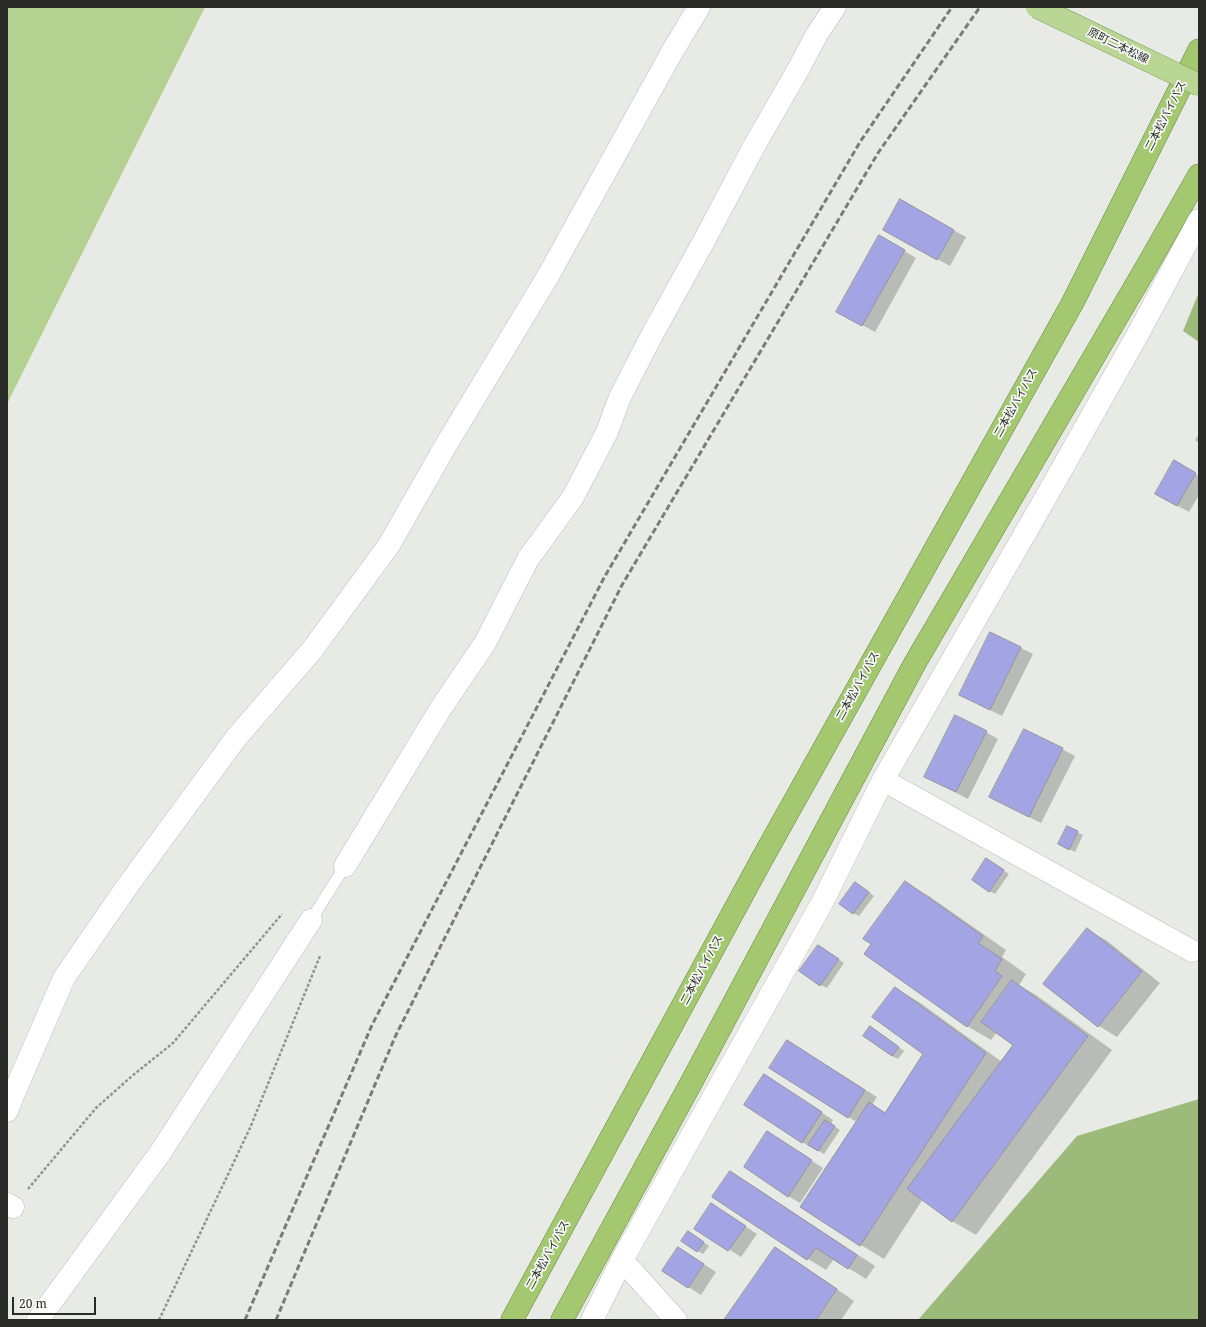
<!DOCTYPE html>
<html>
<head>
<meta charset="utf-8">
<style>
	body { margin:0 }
	#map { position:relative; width:1206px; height:1327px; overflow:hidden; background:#e8eae5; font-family:"Noto Serif",serif }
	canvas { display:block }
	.frame { position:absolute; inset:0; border:8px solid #2a2b29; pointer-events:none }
	.scale { position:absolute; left:12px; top:1297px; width:84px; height:18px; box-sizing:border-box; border:2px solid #2a2b29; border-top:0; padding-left:5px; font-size:12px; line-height:14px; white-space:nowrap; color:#2a2b29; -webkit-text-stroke:3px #f5f8f3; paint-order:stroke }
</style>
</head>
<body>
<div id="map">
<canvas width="1206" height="1327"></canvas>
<div class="frame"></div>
<div class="scale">20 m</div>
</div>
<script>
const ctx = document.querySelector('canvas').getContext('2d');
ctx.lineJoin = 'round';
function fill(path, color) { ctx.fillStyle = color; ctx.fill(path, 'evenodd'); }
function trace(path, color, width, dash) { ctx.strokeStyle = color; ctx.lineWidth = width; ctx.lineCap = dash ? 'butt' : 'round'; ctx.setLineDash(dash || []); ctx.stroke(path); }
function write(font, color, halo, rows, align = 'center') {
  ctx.font = font + ' "Noto Serif","Noto Sans JP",serif'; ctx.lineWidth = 3.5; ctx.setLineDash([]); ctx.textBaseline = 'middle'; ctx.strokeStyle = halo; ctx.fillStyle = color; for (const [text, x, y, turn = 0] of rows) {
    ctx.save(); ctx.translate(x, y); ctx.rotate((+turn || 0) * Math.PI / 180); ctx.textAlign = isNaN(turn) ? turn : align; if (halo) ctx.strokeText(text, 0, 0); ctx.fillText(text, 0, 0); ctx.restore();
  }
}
fill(new Path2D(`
	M1199,292V342L1183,331Z
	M1199,1099V1320H918L1077,1136Z`), '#9cba7a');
fill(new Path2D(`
	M7,7H205L7,404Z`), '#b3d291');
fill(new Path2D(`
	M900,201L966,237L950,266L884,230Z
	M879,236L916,258L875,332L837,311Z
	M1199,434V443L1195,440Z
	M1174,462L1199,476V495L1189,512L1156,494Z
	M991,633L1033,654L1002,716L972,701Z
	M986,732L998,739L968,799L925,777Z
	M1062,749L1075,756L1041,823L1003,804Z
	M1068,827L1083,835L1075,852L1059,844Z
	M992,863L1009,874L995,894L989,891Z
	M905,882L929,896L1006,950L1002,957L1026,974L1019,985L1036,995L1112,1050L976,1235L952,1221L923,1199L884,1259L861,1245L857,1122L848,1117L799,1049L877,1097L872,1105L886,1113L924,1054L895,988L919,1002L1002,1062L1014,1045L997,1032L991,1040L967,1026L872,944Z
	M861,886L874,896L859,916L853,913Z
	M1087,930L1106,940L1160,983L1117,1037L1099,1026Z
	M824,949L844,963L827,988L821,985Z
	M871,1027L904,1051L898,1059L892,1056Z
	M777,1083L833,1120L831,1124L840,1130L824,1154L802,1142Z
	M780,1140L823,1168L800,1203L788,1196Z
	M730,1172L749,1183L875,1266L866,1279L834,1259L826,1270L808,1259L714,1197Z
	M723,1212L757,1234L741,1257L695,1228Z
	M694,1235L709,1246L703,1254L698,1251Z
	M678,1248L716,1272L701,1295L663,1271Z
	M775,1248L793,1259L854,1301L841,1320H725Z`), '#0003');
const building = new Path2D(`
	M900,199L954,230L937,260L883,230Z
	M879,235L905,250L862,326L836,312Z
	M1174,460L1196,473L1177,506L1155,494Z
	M990,632L1021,647L990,710L959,695Z
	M955,715L987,731L956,792L924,777Z
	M1024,729L1063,748L1029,817L989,797Z
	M1067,826L1078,831L1069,850L1058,844Z
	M986,858L1004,870L989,892L972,880Z
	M905,881L983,936L978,943L1002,959L995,971L1002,976L967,1027L864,954L871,944L863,939Z
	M855,882L869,892L853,914L839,904Z
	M1087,928L1142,971L1098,1027L1043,984Z
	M818,945L839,959L820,986L799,971Z
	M1012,980L1088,1036L952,1222L907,1189L1013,1045L981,1022Z
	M895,987L986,1053L860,1246L800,1207L869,1102L885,1113L923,1054L872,1017Z
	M870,1026L899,1047L892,1056L863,1036Z
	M787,1040L865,1090L848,1118L769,1068Z
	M764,1074L822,1112L802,1143L744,1105Z
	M825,1120L835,1126L818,1151L808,1145Z
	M767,1131L812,1160L788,1197L744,1167Z
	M730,1171L857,1255L848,1269L816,1248L807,1260L712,1197Z
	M711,1203L746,1226L728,1251L694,1229Z
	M688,1231L704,1242L697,1252L681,1241Z
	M678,1247L704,1264L688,1288L662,1271Z
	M775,1247L837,1289L816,1320H724Z`);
fill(building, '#a3a4e4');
trace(building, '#949499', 1);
const service = new Path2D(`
	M311,920L345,866`);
const minor = new Path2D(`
	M883,780L1192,951
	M345,866L441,708L485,643L528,559L573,497L607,432L620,397L653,333L705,239L753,148L799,68L817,34L835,7
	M7,1111L14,1093L64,978L126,888L236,738L312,650L389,545L446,445L548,276L672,52L699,7
	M7,1204L13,1207
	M622,1260L676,1320
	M38,1320L160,1153L311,920
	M592,1320L622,1260L822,903L883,780L1046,497L1138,334L1199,220`);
const trunk = new Path2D(`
	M512,1320L762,859L1073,302L1199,50
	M562,1320L691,1083L915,663L1147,266L1199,175`);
trace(service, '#babcb8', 12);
trace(minor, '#babcb8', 23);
trace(trunk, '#6a8940', 23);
trace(new Path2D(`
	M28,1189L96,1108L132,1076L173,1043L282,914
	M159,1320L250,1128L320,956`), '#91938f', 2.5, [3, 2]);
trace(service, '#fff', 11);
trace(minor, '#fff', 22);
trace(trunk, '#a3c870', 22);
trace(new Path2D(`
	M245,1320L372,1025L605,576L860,142L952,7
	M276,1320L395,1037L622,585L878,153L980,7`), '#7a7c79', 3, [6, 3]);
const primaryBridge = new Path2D(`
	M1037,7L1199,85`);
trace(primaryBridge, '#6a8940', 23, []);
trace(primaryBridge, '#bad694', 22);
write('11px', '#2a2b29', '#f5f8f3', [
	["原町二本松線",1118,46,26],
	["二本松バイパス",1166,116,-63],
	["二本松バイパス",1016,403,-61],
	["二本松バイパス",858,686,-61],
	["二本松バイパス",702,970,-62],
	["二本松バイパス",548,1255,-61]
]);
</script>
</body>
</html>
